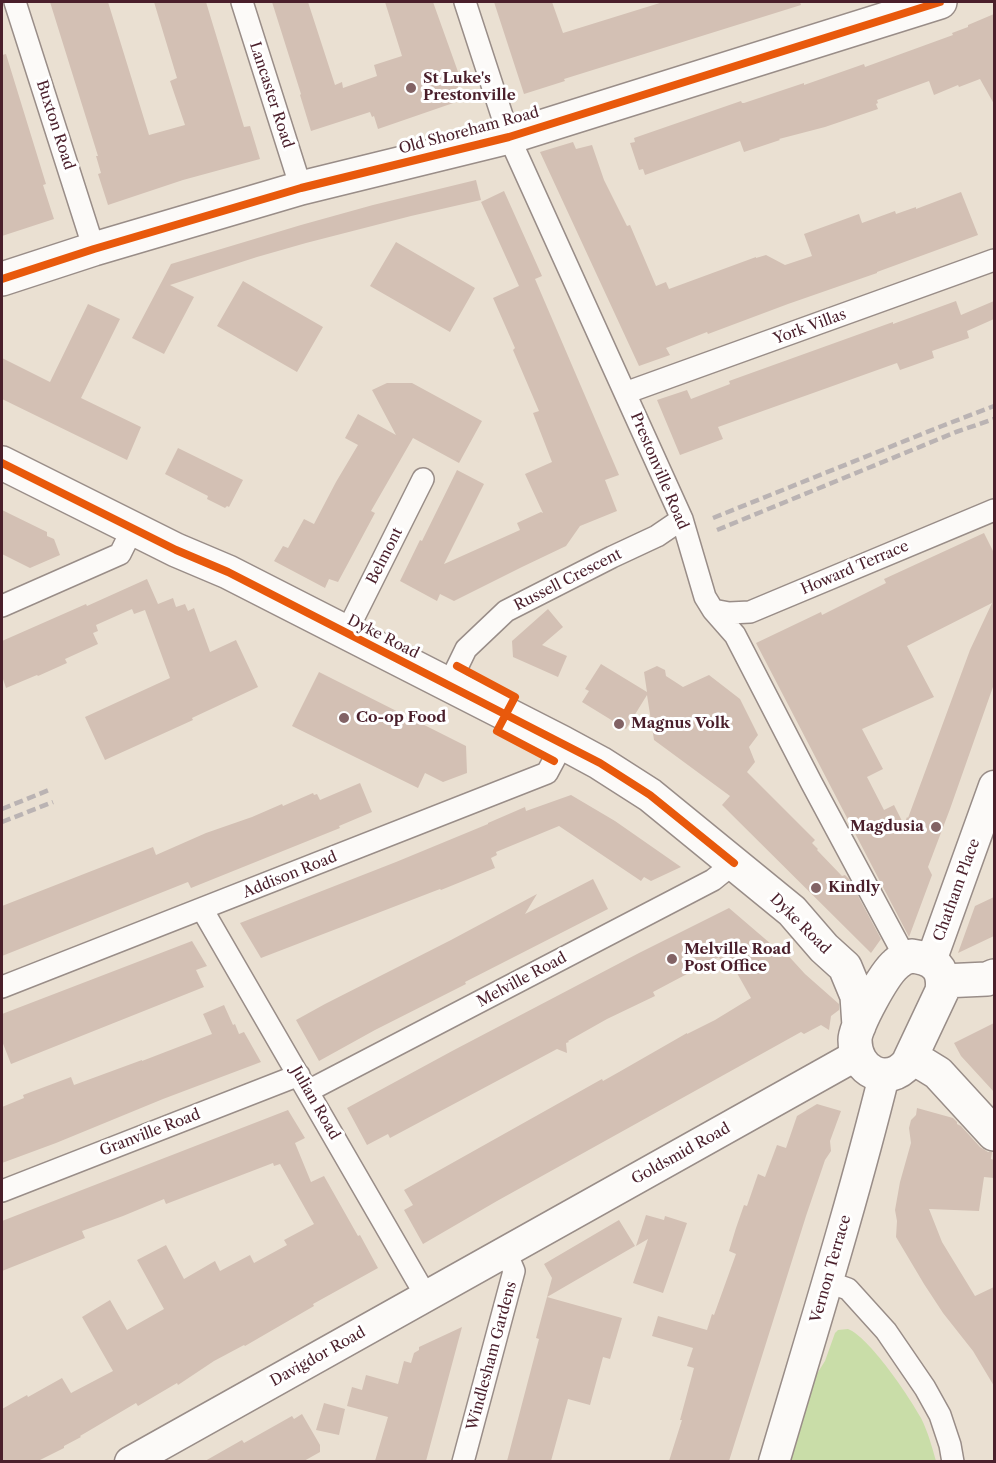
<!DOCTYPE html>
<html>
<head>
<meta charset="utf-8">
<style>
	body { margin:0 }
	#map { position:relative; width:996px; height:1463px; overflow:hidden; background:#eae0d2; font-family:"Libre Caslon Text",serif }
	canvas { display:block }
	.frame { position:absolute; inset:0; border:3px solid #4a1f2b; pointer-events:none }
</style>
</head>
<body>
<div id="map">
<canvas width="996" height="1463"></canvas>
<div class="frame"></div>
</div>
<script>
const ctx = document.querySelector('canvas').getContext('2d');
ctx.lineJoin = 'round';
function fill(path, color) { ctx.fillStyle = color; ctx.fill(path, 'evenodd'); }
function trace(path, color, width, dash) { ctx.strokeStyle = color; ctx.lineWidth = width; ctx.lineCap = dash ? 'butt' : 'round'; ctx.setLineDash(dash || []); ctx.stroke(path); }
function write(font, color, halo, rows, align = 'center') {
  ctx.font = font + ' "Libre Caslon Text",serif'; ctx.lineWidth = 6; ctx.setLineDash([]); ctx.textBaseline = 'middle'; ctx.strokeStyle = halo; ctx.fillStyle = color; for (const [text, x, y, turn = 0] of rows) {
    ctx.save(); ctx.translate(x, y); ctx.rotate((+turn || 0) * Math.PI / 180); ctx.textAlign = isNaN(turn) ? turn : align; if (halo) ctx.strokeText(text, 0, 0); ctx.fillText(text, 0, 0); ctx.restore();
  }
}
fill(new Path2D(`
	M848,1329C869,1337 909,1396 921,1418C928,1432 932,1447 936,1461L784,1462L808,1388L825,1361L835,1333L838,1330Z`), '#c9dda8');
fill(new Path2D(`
	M50,2H108L149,135L185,125L170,81L177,78L154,2H206L244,127L250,126L260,159L183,180L108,205L98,174L101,173L96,156H98Z
	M272,2H308L335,85L342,82L343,88L377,76L374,65L402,56L385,2H433L457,69L460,78L457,84L462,100L378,129L374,116L372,117L370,112L311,131L300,95L301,94Z
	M494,2H552L563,33L663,2H800L801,5L564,79L565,81L524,94Z
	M994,14V104L980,79L959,87L958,85L934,95L929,81L877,100L878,103L876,104L878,109L825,127L779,139L780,140L744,152L740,141L645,175L643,169L639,170L630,143L635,142L634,138L741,101L742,103H744L804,83V85L864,64L865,67L953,35L952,33L968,27V25Z
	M6,54L46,184L43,185L54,219L2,236V55Z
	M573,142L576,149L592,145L604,180L627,226L630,225L656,286L666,282L669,289L756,257V258L766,255L785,265L812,256L804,234L859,214L862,223L895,211L896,214L916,207V209L961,192L978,235L877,272V273L788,304L708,334L707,332L666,348L670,355L639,366L540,152Z
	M476,180L481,200L411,216L306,243L257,257L170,285L194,297L164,354L132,338L171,264L301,225L373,205Z
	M504,191L542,276L535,279L619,475L605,480L617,511L580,526L566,546L522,567L454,601L440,594L437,601L400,581L420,540L422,541L457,470L484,484L444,564L520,530L517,523L541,512L543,513L525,474L552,462L533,413L539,411L513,350L515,348L493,298L519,286L481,202Z
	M396,242L475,288L450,332L370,286Z
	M243,281L323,327L297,372L217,326Z
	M956,301L961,315L994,301V319L967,331L969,338L932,351L934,358L900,370L897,363L718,427L723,439L680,455L657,400L687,390L691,399L730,384L729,381L893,322V324Z
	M88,304L120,319L81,398L141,427L127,460L2,399V358L50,382Z
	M387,383H412L482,421L459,463L413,438L371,511L375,513L338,582L329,579L325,588L274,561L283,546L288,548L304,519L314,524L336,482L358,445L345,438L358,414L396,435L372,390Z
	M178,448L243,480L229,507L227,506L225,508L207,499L208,496L165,474Z
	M2,510L47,532V536L54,539L60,555L30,568L2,554Z
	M984,533L994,553V684L950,809L928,867L932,875L909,937L756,643L821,612L822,615L886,583L884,579ZM992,603L970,650L908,818L907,817L904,825L894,805L884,810L867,777L883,769L862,729L934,697L907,646Z
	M147,579L158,604L173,598L176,607L185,604L188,611L194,608L210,652L236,640L258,687L192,718L193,720L105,760L85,717L170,678L145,610L134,614L132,609L96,625L98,631L93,633L98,644L65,659L67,663L38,676L37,675L6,688L2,676V641L86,604L87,606Z
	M548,609L563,627L542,645L567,656L558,677L513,657L512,641Z
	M601,664L647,692L644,672L657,666L665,670L666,676L683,687L709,675L740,699L758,735L749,747L755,762L747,772L815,840L812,843L818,849L817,850L842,876L845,875L849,879L881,939L871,953L722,805L730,796L654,740L647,695L626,729L582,702L589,691L585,689Z
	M319,672L466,746L467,773L443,782L425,773L418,788L292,726Z
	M360,783L372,812L339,826L340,828L191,888L188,882L2,956V906L153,847L156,855L206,833L252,817L282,804L283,806L313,793L314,795L317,794L320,800Z
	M571,795L615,821L681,867L651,881L644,877L641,881L559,826L496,852L497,855L491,858L495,868L441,890L440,889L261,958L240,923L396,862L488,824V823L525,807L526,811Z
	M593,879L608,909L465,982L466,984L375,1030L319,1061L296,1020L325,1004L451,940L537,894L525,914Z
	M994,897V936L958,953L975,906Z
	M729,908L778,950L784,951L805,974L839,1004V1010L831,1016L829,1030L821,1025L804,1034L801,1032L497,1201L423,1244L404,1210L413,1205L404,1190L602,1079L603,1081L619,1072L687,1033V1034L715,1020L751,998L733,966L726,970L719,957L653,992L655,996L607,1019L568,1041L569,1042L566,1043L567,1053L557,1049L390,1138L388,1134L367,1145L347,1108L454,1050L639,953Z
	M192,941L207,966L196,970L204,987L11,1064L2,1041V1014Z
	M224,1005L233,1025L235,1024L239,1034L244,1032L261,1062L163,1099L56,1143L2,1163V1107L24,1098L23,1095L71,1077L74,1085L142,1060V1061L212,1034L203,1014Z
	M994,1023V1092L961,1056L954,1043Z
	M817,1104L841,1111L830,1141L831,1151L825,1160L806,1216L729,1461H669L682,1420H680L694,1368L687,1366L693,1348L652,1336L658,1316L707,1330L712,1314L714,1315L736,1254L729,1251L736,1228L744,1205L747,1206L758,1174L765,1177L777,1145L786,1148L797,1116Z
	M917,1108L953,1118L957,1122V1124L961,1126L980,1147L988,1152H992L991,1159L994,1160V1178L984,1177L979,1211L929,1209L942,1242L975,1296L994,1287V1386L973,1351L943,1313L924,1284L896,1237L897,1221L895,1210L900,1182L911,1143L909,1128L911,1120L916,1115Z
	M288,1110L305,1138L295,1143L311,1182L324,1176L358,1236L360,1235L378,1268L313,1304L314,1306L245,1346L244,1345L214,1361L178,1385L177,1383L138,1406L136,1403L80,1436L81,1437L64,1446V1448L38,1461H2V1409L27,1395L28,1397L62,1378L71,1393L113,1371L82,1317L110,1300L127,1330L164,1309L137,1260L166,1245L184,1279L215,1261L220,1271L250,1255L254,1263L287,1245L284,1240L314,1224L280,1164L274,1166L273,1163L166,1204L164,1199L123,1216L82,1231L85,1238L2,1271V1221Z
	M646,1215L664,1220L665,1216L687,1223L663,1293L633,1283L648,1239L636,1246Z
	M619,1220L635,1246L547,1297L552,1278L544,1264Z
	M547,1297L622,1318L610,1359L603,1357L590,1405L568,1399L551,1461H507L539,1339L536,1338Z
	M462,1327L426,1461H375L388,1417L347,1406L352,1387L362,1390L366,1375L398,1384L404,1361L411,1363L414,1353L419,1350V1347Z
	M324,1403L345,1409L339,1435L316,1430Z
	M302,1414L320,1445V1452L304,1461H205L242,1440L244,1443L292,1416L294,1419Z`), '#d3c0b4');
const street = new Path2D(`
	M15,2L94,249
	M242,2L301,188
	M465,2L509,137L682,519L705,597L713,610L735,635L811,782L905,957
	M625,393L994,260
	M2,606L120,554L133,528
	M713,610L729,613L750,612L994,510
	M346,633L423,479
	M448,686L466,649L506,611L612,557L657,536L682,519
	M202,909L426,1296
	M2,987L547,773L563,743
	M308,1091L713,880L734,863
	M2,1191L299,1075
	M828,1282L848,1289L886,1331L925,1388L940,1415L950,1445L953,1462
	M463,1462L514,1271L506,1252`);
const secondary = new Path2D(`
	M931,961L994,786
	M130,1462L857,1055
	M774,1462C812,1333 852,1205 884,1076`);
const primary = new Path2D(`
	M2,279L94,249L301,188L509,137L940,2
	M2,463L176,550L228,572L563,743L600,763L650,795L792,911L824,948L845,967L857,996L859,1026
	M912,956C934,959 945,968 942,991L908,1063C887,1088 855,1071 855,1040C855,1026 884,974 896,964C901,959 906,957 912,956Z
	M943,981L987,979L994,976
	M912,1057L938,1073L994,1134`);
trace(street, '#998d88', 24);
trace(secondary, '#998d88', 33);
trace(primary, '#998d88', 36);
trace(street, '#fcfaf8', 21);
trace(secondary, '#fcfaf8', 30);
trace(primary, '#fcfaf8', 33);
trace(new Path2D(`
	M713,518L942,426L994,406
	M717,530L956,432L994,419
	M2,809L49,790
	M2,822L53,802`), '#bab3b3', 4.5, [9, 4.5]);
trace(new Path2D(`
	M2,279L94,249L301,188L509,137L940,2
	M2,463L176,550L228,572L600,763L650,795L734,863
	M457,666L515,697L497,731L554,761`), '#e8590c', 8);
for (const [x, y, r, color] of [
	[411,88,6,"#826365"],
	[344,718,6,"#826365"],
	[619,724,6,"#826365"],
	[936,827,6,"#826365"],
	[816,888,6,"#826365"],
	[672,959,6,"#826365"]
]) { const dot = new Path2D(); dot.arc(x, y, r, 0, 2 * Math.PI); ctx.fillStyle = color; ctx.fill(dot); trace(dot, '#fff', 2); }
write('bold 15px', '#4a1f2b', '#fff', [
	["St Luke's",423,79],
	["Prestonville",423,96],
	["Co-op Food",356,718],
	["Magnus Volk",631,724],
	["Magdusia",924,827,"right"],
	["Kindly",828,888],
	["Melville Road",684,950],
	["Post Office",684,967]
], 'left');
write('15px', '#4a1f2b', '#fff', [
	["Lancaster Road",271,95,72],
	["Buxton Road",55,125,72],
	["Old Shoreham Road",469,131,-15],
	["York Villas",810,327,-20],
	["Prestonville Road",659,471,67],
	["Belmont",385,556,-63],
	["Howard Terrace",855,568,-23],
	["Russell Crescent",568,580,-27],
	["Dyke Road",383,637,27],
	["Addison Road",290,875,-22],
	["Chatham Place",957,890,-70],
	["Dyke Road",800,924,45],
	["Melville Road",522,980,-28],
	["Julian Road",315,1103,60],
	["Granville Road",150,1133,-21],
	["Goldsmid Road",681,1154,-29],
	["Vernon Terrace",831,1269,-74],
	["Windlesham Gardens",492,1356,-75],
	["Davigdor Road",318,1357,-29]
]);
</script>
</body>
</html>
